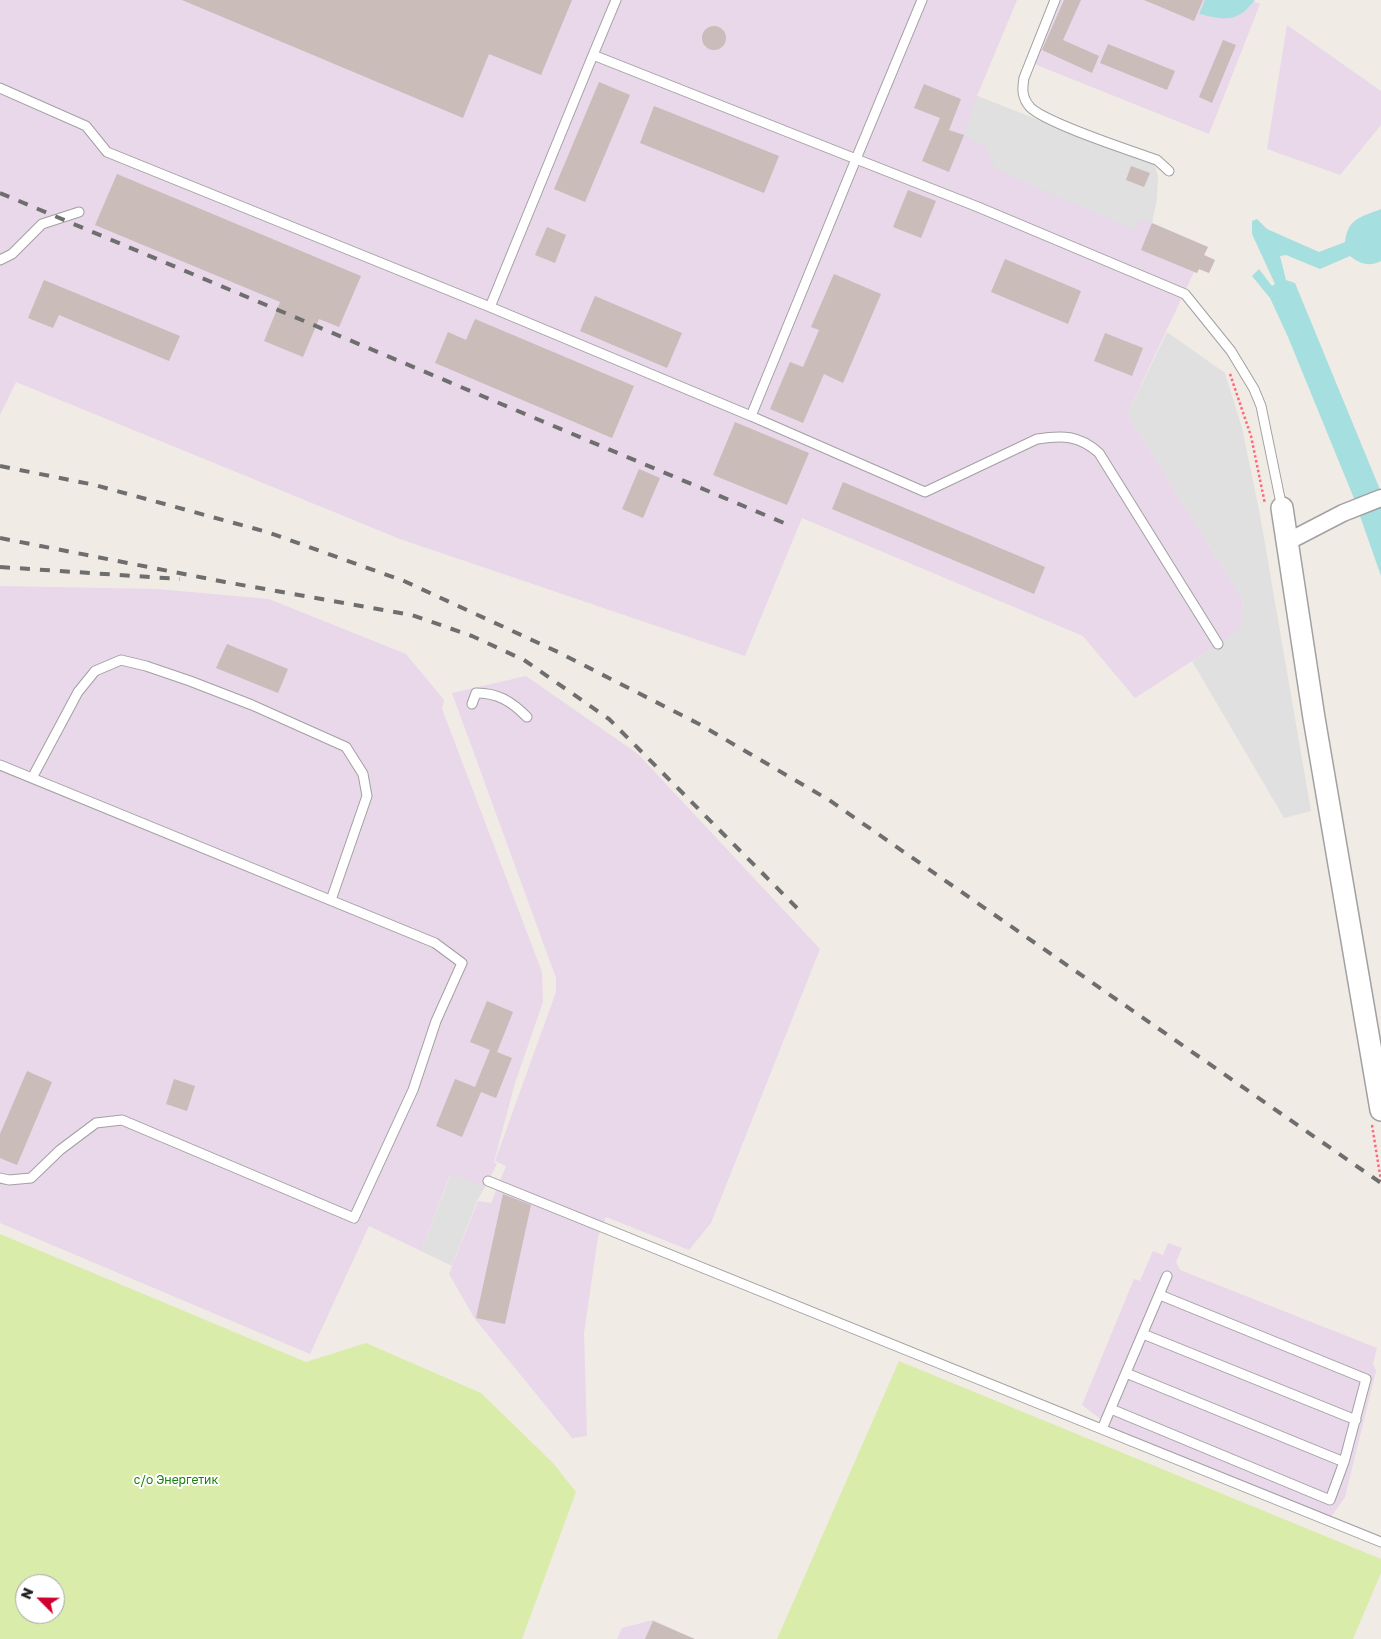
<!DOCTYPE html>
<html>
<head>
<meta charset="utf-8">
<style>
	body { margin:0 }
	#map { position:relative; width:1381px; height:1639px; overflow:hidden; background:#f1ebe6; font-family:"Golos Text",sans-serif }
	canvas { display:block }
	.north { position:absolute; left:15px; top:1574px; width:50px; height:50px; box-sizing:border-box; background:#fff; border:1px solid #a6a6a6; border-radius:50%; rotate:293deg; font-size:14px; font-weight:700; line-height:20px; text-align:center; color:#202020 }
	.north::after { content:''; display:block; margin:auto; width:18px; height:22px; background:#cf002d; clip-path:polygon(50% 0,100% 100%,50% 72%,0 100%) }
</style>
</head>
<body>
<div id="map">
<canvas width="1381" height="1639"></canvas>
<div class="north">N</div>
</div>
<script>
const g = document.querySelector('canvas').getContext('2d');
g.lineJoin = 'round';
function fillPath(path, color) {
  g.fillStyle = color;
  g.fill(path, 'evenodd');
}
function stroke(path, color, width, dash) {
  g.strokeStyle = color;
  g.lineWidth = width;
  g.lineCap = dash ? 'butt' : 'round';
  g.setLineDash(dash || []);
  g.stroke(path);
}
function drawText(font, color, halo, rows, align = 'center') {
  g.font = font + ' "Golos Text",sans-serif';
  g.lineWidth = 4;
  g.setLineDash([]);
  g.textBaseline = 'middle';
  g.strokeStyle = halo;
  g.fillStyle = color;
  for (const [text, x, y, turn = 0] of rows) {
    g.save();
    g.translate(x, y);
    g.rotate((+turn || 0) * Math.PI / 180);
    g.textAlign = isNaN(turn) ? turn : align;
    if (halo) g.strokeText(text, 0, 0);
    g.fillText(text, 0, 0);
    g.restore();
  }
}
fillPath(new Path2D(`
	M0 0H1017L977 96 1103 146 1158 177 1152 223 1208 247 1204 255 1215 260 1209 273 1199 269 1197 273 1194 272 1127 414 1243 600 1240 630 1135 698 1083 636 802 518 745 656 400 539 16 382 0 415Z
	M1058 0H1250L1260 4 1209 134 1032 63Z
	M1287 25 1381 91V125L1340 175 1267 149Z
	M0 586 157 589 269 599 406 654 444 700 442 709 542 972 543 1002 515 1083 494 1162 497 1164 485 1187 450 1175 421 1251 369 1226 310 1354 0 1223Z
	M526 676 638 754 820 949 711 1223 689 1250 606 1217 598 1237 584 1333 587 1436 572 1438 475 1319 449 1274 478 1201 491 1203 506 1166 495 1161 556 992V978L452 693Z
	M1168 1243 1182 1248 1176 1262 1180 1270 1377 1348 1373 1364 1376 1371 1345 1497 1331 1517 1115 1430 1082 1405 1134 1279 1140 1281 1153 1251 1163 1255Z
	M653 1620 677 1631 683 1639H617L622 1628Z`), '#e9d7ea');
fillPath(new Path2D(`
	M0 1234 306 1362 366 1343 481 1393 553 1463 576 1492 522 1639H0ZM25 1584H55V1614H25Z
	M899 1361 1381 1559V1573L1353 1639H777Z`), '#d9ecaa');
fillPath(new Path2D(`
	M977 96 1155 165 1158 177 1157 199 1152 223 1140 219 1135 230 995 169 985 147 964 135Z
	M1167 332 1225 373 1242 428 1260 515 1311 811 1284 818 1192 661 1240 630 1243 600 1127 414Z
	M451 1174 485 1187 477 1201 452 1266 421 1251Z`), '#e0e0e0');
fillPath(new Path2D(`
	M1205 0H1255C1236 23 1227 20 1199 14Z
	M1381 209V261C1369 267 1360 264 1350 256L1320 269 1286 255 1280 256 1286 280 1295 283 1381 492V576L1353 496 1288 337 1270 298 1252 276 1259 269 1272 286 1275 284 1252 234V221L1257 219 1267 229 1319 252 1345 242C1348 218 1361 217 1381 209Z`), '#a5dfdf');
fillPath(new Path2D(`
	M182 0H572L541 75 489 54 463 118Z
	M1064 0H1081L1063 40 1099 56 1092 73 1042 50Z
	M1144 0H1203L1194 21Z
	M702 38a12 12 0 1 1 24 0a12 12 0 1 1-24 0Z
	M1223 40 1236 45 1212 103 1199 97Z
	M1108 44 1175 71 1167 90 1100 63Z
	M599 82 630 95 585 202 554 189Z
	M924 84 961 99 949 130 964 135 949 172 922 161 940 118 914 108Z
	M654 106 779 156 764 193 640 143Z
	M1131 166 1150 173 1144 187 1126 180Z
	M117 174 361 276 339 327 319 319 303 357 264 341 280 302 95 225Z
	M908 190 936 201 921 238 893 227Z
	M1152 223 1208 247 1204 255 1215 260 1209 273 1199 269 1197 273 1141 250Z
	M547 227 566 235 555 263 535 255Z
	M1005 259 1081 291 1068 324 991 292Z
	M834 274 881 294 843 383 824 374 803 423 770 409 790 362 803 367 819 330 811 327Z
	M44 280 180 336 169 361 59 315 53 328 28 318Z
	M595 296 682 333 667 368 580 331Z
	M475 319 634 386 612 438 435 363 448 332 466 340Z
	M1105 333 1143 348 1132 376 1094 361Z
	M735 422 809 453 787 505 713 475Z
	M639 469 660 478 643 518 622 509Z
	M843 482 1045 567 1034 594 832 509Z
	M227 644 288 669 278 693 216 668Z
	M487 1001 513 1012 497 1052 512 1058 496 1098 481 1092 462 1137 436 1126 455 1079 475 1087 490 1050 470 1042Z
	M27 1071 52 1082 17 1165 0 1158V1134Z
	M174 1079 195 1086 187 1111 166 1104Z
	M503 1194 531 1205 505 1324 476 1318Z
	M653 1621 695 1639H645Z`), '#c9bcb9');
const service = new Path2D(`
	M616 0 593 55 856 159 922 0
	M1055 0 1024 78C1022 89 1022 98 1030 107 1045 123 1132 151 1157 160L1169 171
	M0 88 86 126 107 152 490 307 593 55
	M0 260 12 254 42 224 79 212
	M490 307 751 416 856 159 978 207 1185 294 1231 351 1254 389 1261 406 1282 508
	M751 416 925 492 1037 439C1062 435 1079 435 1099 453L1218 644
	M472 704 476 693C498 693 511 701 527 717
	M0 765 435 943 462 963 436 1021 413 1090 354 1218 122 1120 96 1123 60 1150 31 1178 9 1180 0 1178
	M32 778 78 692 95 671 121 660 146 666 190 681 252 705 346 747 363 774 367 796 331 900
	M488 1181 1381 1542
	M1143 1334 1356 1420
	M1126 1373 1344 1462
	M1111 1409 1330 1500 1344 1462 1366 1379 1160 1295
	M1102 1429 1167 1276`);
const minor = new Path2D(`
	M1287 542 1343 513 1381 498`);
const tertiary = new Path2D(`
	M1282 508 1314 718 1381 1110`);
stroke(service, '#a1a1a1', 11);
stroke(minor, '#a1a1a1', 19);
stroke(tertiary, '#a1a1a1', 24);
stroke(new Path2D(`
	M1230 374 1251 436 1265 504
	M1372 1125 1381 1181`), '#fe697a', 2.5, [2.5, 2.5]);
stroke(service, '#fff', 9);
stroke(minor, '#fff', 16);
stroke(tertiary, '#fff', 21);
stroke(new Path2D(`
	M0 193 784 523
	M0 466 95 485 267 532 404 581 558 652 699 724 829 800 1381 1183
	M0 538 225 582 412 615 472 636 524 660 609 719 799 910
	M0 567 180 579`), '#6e6e6e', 4, [10, 10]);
drawText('12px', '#188308', '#fff', [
	["с/о Энергетик",176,1480]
]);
</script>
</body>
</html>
